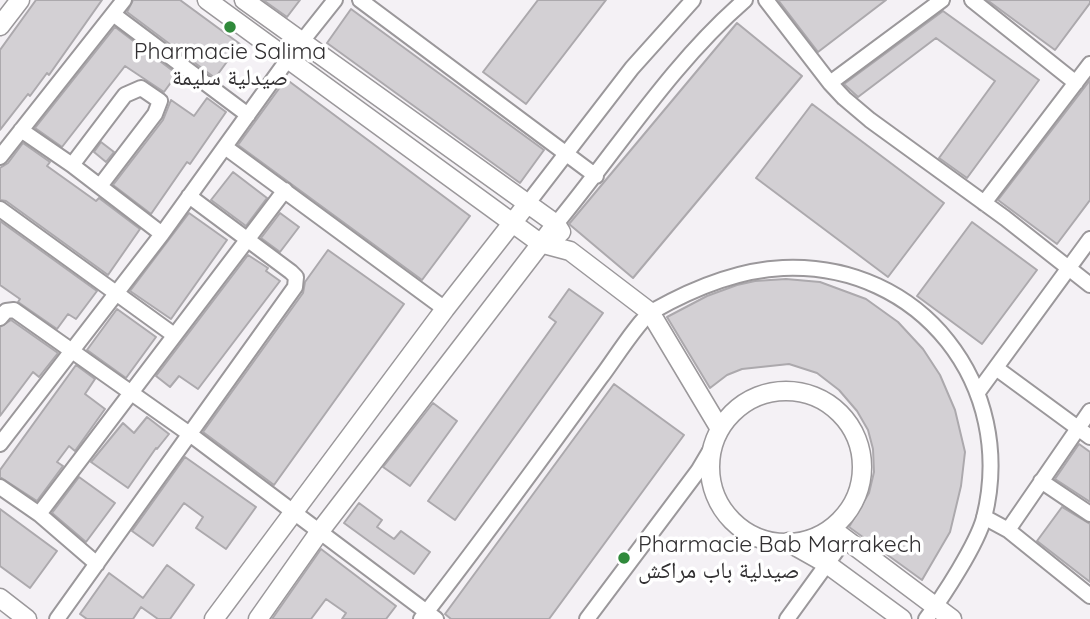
<!DOCTYPE html>
<html>
<head>
<meta charset="utf-8">
<style>
	body { margin:0 }
	canvas { display:block; background:#f4f1f5 }
</style>
</head>
<body>
<canvas width="1090" height="619"></canvas>
<script>
const g = document.querySelector('canvas').getContext('2d');
g.lineJoin = 'round';
function fillPath(path, color) {
  g.fillStyle = color;
  g.fill(path, 'evenodd');
}
function stroke(path, color, width, dash) {
  g.strokeStyle = color;
  g.lineWidth = width;
  g.lineCap = dash ? 'butt' : 'round';
  g.setLineDash(dash || []);
  g.stroke(path);
}
function drawText(font, color, halo, rows, align = 'center') {
  g.font = font + ' Quicksand,"Noto Naskh Arabic",sans-serif';
  g.lineWidth = 7;
  g.setLineDash([]);
  g.textBaseline = 'middle';
  g.strokeStyle = halo;
  g.fillStyle = color;
  for (const [text, x, y, turn = 0] of rows) {
    g.save();
    g.translate(x, y);
    g.rotate((+turn || 0) * Math.PI / 180);
    g.textAlign = isNaN(turn) ? turn : align;
    if (halo) g.strokeText(text, 0, 0);
    g.fillText(text, 0, 0);
    g.restore();
  }
}
const building = new Path2D(`
	M36 0H102L49 75 47 73 30 96 28 94 0 130V50Z
	M133 0H180L240 44 215 78 127 12Z
	M263 0H300L287 17Z
	M538 0H606L526 104 483 72Z
	M778 0H886L818 52Z
	M987 0H1090V3L1055 50Z
	M351 9 544 150 520 183 327 43Z
	M943 11 1039 80 967 178 939 158 995 81 936 38 858 97 844 84Z
	M737 23 802 76 633 278 569 224Z
	M115 27 177 74 164 92 125 66 62 147 35 128Z
	M286 79 470 216 422 280 238 145Z
	M1090 80V200L1057 244 998 200Z
	M207 98 226 112 190 164 187 162 151 214 113 185 163 120 171 100 194 116Z
	M812 104 944 203 888 277 756 178Z
	M101 142 114 152 106 162 94 152Z
	M23 143 50 162 47 166 96 201 99 198 140 229 108 275 6 201 0 200V168L8 163Z
	M233 172 267 198 246 226 211 200Z
	M189 213 227 240 171 319 130 291Z
	M280 213 299 227 280 252 261 238Z
	M0 221 97 291 76 319 68 314 57 329 18 302 20 299 0 285Z
	M972 222 1037 270 982 344 917 296Z
	M328 250 404 304 274 485 203 432 303 293 305 282Z
	M248 255 268 268 266 271 280 281 198 389 179 376 170 387 156 376Z
	M786 279 820 282 866 299 898 322 923 349 940 375 955 410 965 452 961 486 950 532 922 580 849 527 869 493 874 472 873 449 868 430 857 411 839 390 817 373 789 364 742 369 727 375 710 388 667 317 707 296 737 285 755 281Z
	M569 289 603 313 455 520 428 501 556 322 549 317Z
	M117 309 156 337 126 378 87 350Z
	M11 320 58 353 39 377 33 372 0 416V327Z
	M76 365 95 379 85 394 105 409 75 451 69 446 57 462 63 466 37 501 0 477V470Z
	M614 384 684 435 549 619H451L445 614Z
	M433 403 457 421 410 486 383 467Z
	M147 417 169 434 157 449 156 448 128 488 91 462 123 423 134 433Z
	M1079 444 1090 452V502L1055 479Z
	M185 457 256 507 226 549 196 528 203 517 184 503 153 546 132 531Z
	M79 477 115 503 86 542 52 513Z
	M359 503 382 520 377 527 394 539 401 531 430 552 414 574 344 523Z
	M1062 507 1090 524V582L1037 541Z
	M0 509 57 551 30 588 0 566Z
	M321 549 396 606 386 619H342L346 613 326 599 311 619H272Z
	M167 565 194 585 170 619H158L141 607 133 619H87L80 614 109 573 143 598Z`);
fillPath(building, '#d3d0d4');
stroke(building, '#aca9ad', 2);
const minor = new Path2D(`
	M360 0 596 176
	M766 0 830 83 844 98 870 120 1005 218 1090 285
	M972 0 1076 83
	M113 14 248 115
	M830 83 942 0
	M21 130 72 165 162 234
	M225 147 445 309
	M0 157 124 0
	M72 165 125 95 141 88 160 101 155 114 100 186
	M528 203 632 68 693 0
	M984 203 1090 64
	M0 209 174 335
	M556 224C618 149 671 64 745 0
	M0 318 6 311 14 310 191 435 436 619
	M996 368 1090 437
	M978 392 1090 239
	M0 444 162 234 288 59 335 0
	M1041 481 1090 514
	M0 487 39 514 97 564
	M39 514 285 190
	M984 517 1008 530 1090 596
	M1008 530 1090 411
	M57 619 295 287 296 277 291 272 189 196
	M421 619C483 540 542 458 601 377 612 363 640 318 653 311 692 289 738 270 783 268 921 262 1017 386 984 518 977 544 943 597 926 619
	M587 619 698 471 714 444
	M787 619 845 539`);
const tertiary = new Path2D(`
	M207 0 540 243 570 251 650 312 720 429
	M244 0 556 224 561 232
	M0 26 20 0
	M710 467a76 76 0 1 1 152 0a76 76 0 1 1-152 0Z
	M832 529 952 619
	M788 542 827 564 902 619
	M0 598 27 619
	M214 619 445 309 528 203
	M258 619 320 531 556 224`);
stroke(minor, '#9b989b', 18);
stroke(tertiary, '#9b989b', 21);
stroke(minor, '#fff', 14);
stroke(tertiary, '#fff', 18);
for (const [x, y, r, color] of [
	[230,27,7,"#308a3b"],
	[624,558,7,"#308a3b"]
]) {
  const dot = new Path2D();
  dot.arc(x, y, r, 0, 2 * Math.PI);
  g.fillStyle = color;
  g.fill(dot);
  stroke(dot, '#fff', 2.5);
}
drawText('23px', '#323032', '#fff', [
	["Pharmacie Salima",230,52],
	["صيدلية سليمة",230,78],
	["Pharmacie Bab Marrakech",638,545,"left"],
	["صيدلية باب مراكش",638,571,"left"]
]);
</script>
</body>
</html>
